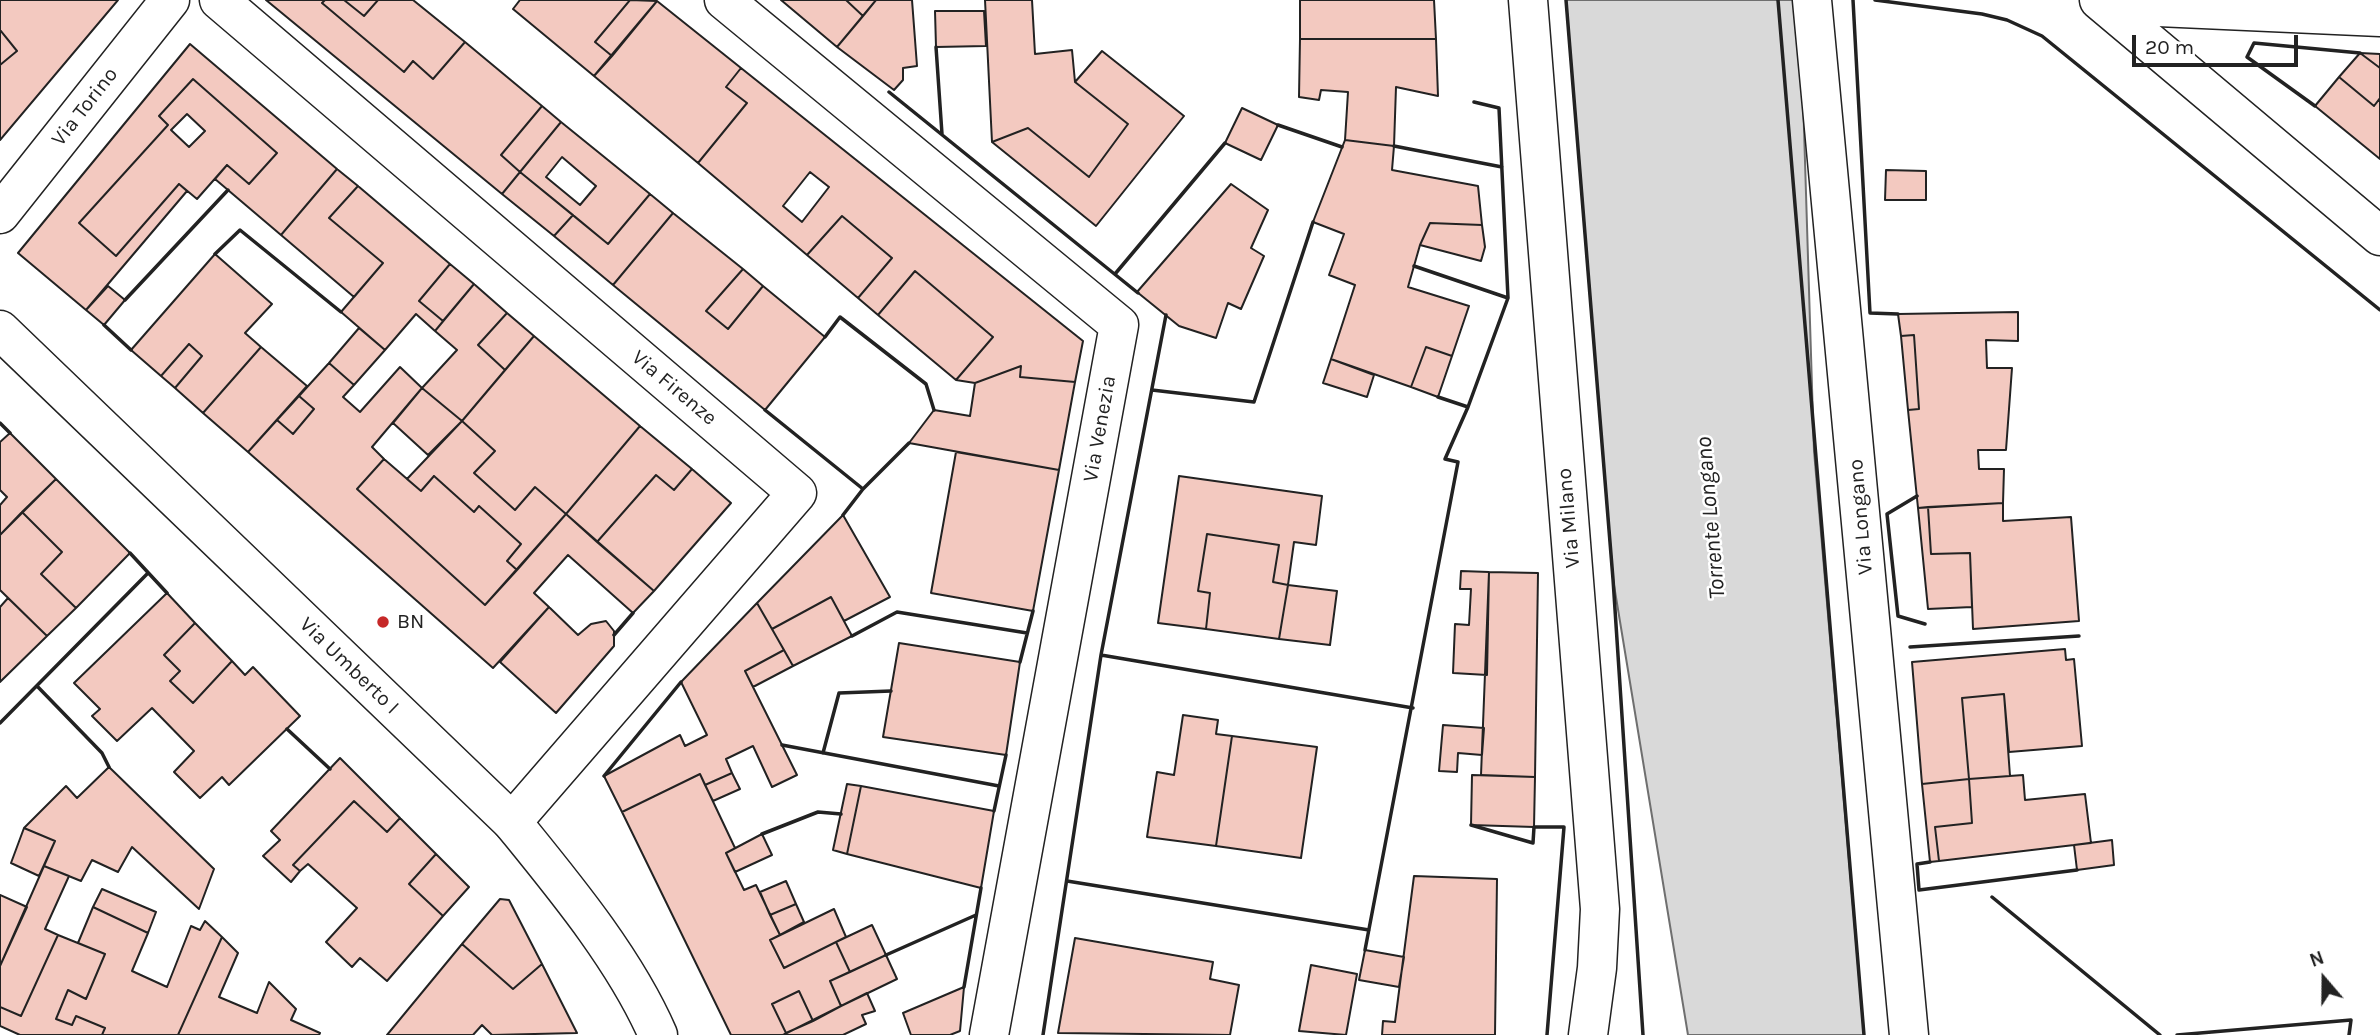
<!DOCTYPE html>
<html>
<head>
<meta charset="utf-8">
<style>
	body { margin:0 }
	#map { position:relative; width:2380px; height:1035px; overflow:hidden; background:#fff; font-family:Karla,sans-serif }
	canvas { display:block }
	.north { position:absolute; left:2289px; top:944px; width:70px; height:70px; -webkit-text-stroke:5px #fff; paint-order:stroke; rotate:340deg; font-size:19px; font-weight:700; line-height:28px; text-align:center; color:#222 }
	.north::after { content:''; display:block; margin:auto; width:24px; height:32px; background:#222; clip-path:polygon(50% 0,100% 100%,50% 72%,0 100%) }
	.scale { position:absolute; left:2132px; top:35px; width:166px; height:32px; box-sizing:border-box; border:4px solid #222; border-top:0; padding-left:9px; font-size:21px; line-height:24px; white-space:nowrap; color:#222; -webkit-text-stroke:5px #fff; paint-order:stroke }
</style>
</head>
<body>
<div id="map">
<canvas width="2380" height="1035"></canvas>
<div class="north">N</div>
<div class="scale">20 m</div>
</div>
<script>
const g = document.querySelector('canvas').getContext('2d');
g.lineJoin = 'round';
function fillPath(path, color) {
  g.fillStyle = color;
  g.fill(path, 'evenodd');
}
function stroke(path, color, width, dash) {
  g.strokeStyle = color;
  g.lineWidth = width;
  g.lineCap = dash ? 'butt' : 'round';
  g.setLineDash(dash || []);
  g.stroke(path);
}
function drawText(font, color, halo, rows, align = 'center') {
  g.font = font + ' Karla,sans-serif';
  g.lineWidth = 5;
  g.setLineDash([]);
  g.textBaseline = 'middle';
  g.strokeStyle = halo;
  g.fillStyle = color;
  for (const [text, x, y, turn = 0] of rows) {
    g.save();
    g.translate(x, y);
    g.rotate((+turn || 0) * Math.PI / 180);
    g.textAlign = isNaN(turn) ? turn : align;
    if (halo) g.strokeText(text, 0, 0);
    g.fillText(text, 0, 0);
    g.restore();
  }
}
const water = new Path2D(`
	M1566 0H1800L1814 451 1864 1035H1688L1613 579Z`);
fillPath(water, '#d9d9d9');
stroke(water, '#6f6f6f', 2);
const building = new Path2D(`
	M0 0H118L0 140V65L17 51 0 30Z
	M266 0H325L322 3 404 72 413 61 433 79 465 42 542 106 501 155 520 172 502 194Z
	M325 0H344L364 16 378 0H413L465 42 433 79 413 61 404 72 322 3Z
	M344 0H378L364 16Z
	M520 0H630L595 42 612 56 594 76 513 9Z
	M630 0 657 1 612 56 595 42Z
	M781 0H846L863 16 837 47Z
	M846 0H876L863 16Z
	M876 0H912L917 66 903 68V80L894 90 837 47Z
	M985 0H1032L1035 54 1072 50 1075 82 1128 124 1089 177 1028 128 992 142Z
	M1300 0H1434L1436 39H1300Z
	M657 1 741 68 726 87 747 103 698 163 594 76Z
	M935 11H984L986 46 936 47Z
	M0 30 17 51 0 65Z
	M1300 39H1436L1438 96 1396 87 1394 146 1345 140 1348 92 1321 90 1319 100 1299 97Z
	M190 44 337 169 281 235 215 179 227 165 249 184 277 153 193 79 159 116 168 125 79 223 116 256 179 184 187 191 86 310 18 253Z
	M1102 51 1184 116 1096 226 992 142 1028 128 1089 177 1128 124 1075 82Z
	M2360 53 2380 68V98L2374 106 2339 77Z
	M2360 53 2380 54V68Z
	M741 68 1083 341 1075 382 1020 377 1021 366 975 383 956 380 993 337 915 271 878 315 858 298 892 258 842 216 807 255 698 163 747 103 726 87Z
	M2339 77 2374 106 2380 98V159L2315 106Z
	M193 79 277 153 249 184 227 165 197 199 179 184 116 256 79 223 168 125 159 116Z
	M542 106 561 122 520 172 501 155Z
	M1242 108 1278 125 1261 160 1225 143Z
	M187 114 205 131 189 147 171 130Z
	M561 122 650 194 608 244 520 172Z
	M1345 140 1394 146 1392 170 1478 186 1482 225 1430 223 1420 245 1408 287 1469 306 1452 356 1426 347 1411 387 1331 359 1355 285 1329 275 1344 234 1313 222Z
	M562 157 596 186 580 205 546 177Z
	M337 169 358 186 329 218 383 263 354 297 281 235Z
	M1886 170 1926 171V200H1885Z
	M520 172 573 215 554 236 502 194Z
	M810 172 829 187 802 222 783 206Z
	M1231 184 1268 210 1251 248 1264 256 1241 309 1228 303 1216 338 1179 326 1137 292Z
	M358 186 450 264 419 301 443 321 435 331 416 314 385 350 341 312 383 263 329 218Z
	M650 194 673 213 613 285 554 236 573 215 608 244Z
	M673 213 743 269 706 311 728 329 763 286 825 337 765 410 613 285Z
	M842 216 892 258 858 298 807 255Z
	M1430 223 1482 225 1485 247 1481 261 1420 245Z
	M215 254 272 304 245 333 261 347 203 413 175 388 202 356 189 344 161 376 131 350Z
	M450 264 474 284 443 321 419 301Z
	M743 269 763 286 728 329 706 311Z
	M915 271 993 337 956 380 878 315Z
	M474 284 507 313 478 345 505 370 462 421 422 388 457 350 435 331Z
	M108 286 125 300 104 325 86 310Z
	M2018 312V341L1986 340 1987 368H2012L2006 450H1978L1979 469H2004L2003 503 1918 508 1908 410 1919 409 1914 335 1901 336 1898 314Z
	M507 313 534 336 505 370 478 345Z
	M359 328 385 350 354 385 329 363Z
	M1914 335 1919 409 1908 410 1901 336Z
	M534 336 640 426 566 514 535 487 515 510 474 473 495 451 462 421Z
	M189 344 202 356 175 388 161 376Z
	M261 347 307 386 248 452 203 413Z
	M1426 347 1452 356 1438 397 1411 387Z
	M1331 359 1374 375 1367 397 1323 383Z
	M329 363 354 385 343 397 360 412 400 367 422 388 372 447 384 459 357 489 485 605 566 514 654 591 633 613 568 555 534 593 549 607 493 668 248 452 277 420 293 434 314 409 299 396Z
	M1021 366 1020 377 1075 382 1059 470 909 443 934 410 970 416 975 383Z
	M422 388 462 421 428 455 393 423Z
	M299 396 314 409 293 434 277 420Z
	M462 421 495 451 474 473 515 510 535 487 566 514 517 570 507 561 521 544 479 506 474 512 434 476 421 491 407 479Z
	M640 426 692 469 674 490 656 475 597 542 566 514Z
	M10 433 56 479 0 535V505L7 497 0 490V442Z
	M956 452 1059 470 1033 611 931 593Z
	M384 459 421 491 434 476 474 512 479 506 521 544 507 561 517 570 485 605 357 489Z
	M692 469 731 503 654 591 597 542 656 475 674 490Z
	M1179 476 1322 496 1316 545 1294 542 1288 585 1273 582 1279 545 1207 534 1198 591 1210 593 1206 629 1158 623Z
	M56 479 130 553 76 608 41 574 62 552 22 512Z
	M2003 503V521L2071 517 2079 621 1973 629 1970 553 1931 554 1928 507Z
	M1928 507 1931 554 1970 553 1972 607 1928 609 1918 508Z
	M22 512 62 552 41 574 76 608 47 636 0 590V535Z
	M843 515 890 597 844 621 831 597 772 629 757 603Z
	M1207 534 1279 545 1273 582 1288 585 1279 639 1206 629 1210 593 1198 591Z
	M1461 571 1489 572 1487 675 1453 673 1455 624 1469 625 1471 589H1460Z
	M1489 572 1538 573 1535 777 1481 775Z
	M1288 585 1337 591 1330 645 1279 639Z
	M167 593 195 623 164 655 180 671 170 681 193 703 232 661 245 675 253 667 300 716 229 785 222 777 200 798 174 772 194 751 152 708 117 741 92 716 100 709 74 683Z
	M831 597 852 636 793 666 772 629Z
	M8 598 47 636 0 682V607Z
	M757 603 784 650 745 671 797 775 772 787 753 746 726 759 732 773 705 785 700 774 622 812 604 776 680 735 685 746 707 735 681 682Z
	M549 607 578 635 591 624 606 621 614 631V646L556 713 500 662Z
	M195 623 232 661 193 703 170 681 180 671 164 655Z
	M899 643 1020 662 1006 755 883 737Z
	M2065 649 2066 660 2074 659 2082 746 2009 752 2004 694 1962 698 1969 779 1922 784 1912 662Z
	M784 650 793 666 753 687 745 671Z
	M2004 694 2010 776 1969 779 1962 698Z
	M1183 715 1218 720 1216 734 1232 736 1216 846 1147 837 1157 772 1174 775Z
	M1443 725 1484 728 1482 755 1458 753 1457 772 1439 771Z
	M1232 736 1317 747 1301 858 1216 846Z
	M340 758 400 818 387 832 354 801 293 865 300 871 291 882 263 856 280 840 271 831Z
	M109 767 214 869 199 909 132 847 118 872 92 860 81 881 44 866 55 841 24 828 66 786 77 798Z
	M732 773 740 789 713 801 705 785Z
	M700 774 735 848 726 853 744 890 756 885 780 935 770 940 784 968 836 942 850 972 830 981 841 1006 813 1021 799 991 772 1004 786 1033 783 1035H731L622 812Z
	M1472 775 1535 777 1534 827 1471 825Z
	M2023 775 2025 800 2085 794 2091 843 1939 861 1935 827 1972 823 1969 779Z
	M1969 779 1972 823 1935 827 1939 861 1930 862 1922 784Z
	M847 784 861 786 847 854 833 850Z
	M861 786 994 811 981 888 847 854Z
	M354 801 387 832 400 818 436 854 409 884 443 916 387 981 360 958 352 967 326 942 357 908 308 864 300 871 293 865Z
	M24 828 55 841 39 876 11 863Z
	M762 834 772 855 735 872 726 853Z
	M2112 840 2114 865 2077 870 2074 845Z
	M436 854 469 887 443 916 409 884Z
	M44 866 69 876 45 929 58 935 21 1016 0 1007V966Z
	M1414 876 1497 879 1495 1035H1382L1383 1021 1395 1022Z
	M786 881 796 904 770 915 760 892Z
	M102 889 156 912 148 933 93 907Z
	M0 895 27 907 0 966Z
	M500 899 509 900 542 964 513 989 462 944Z
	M796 904 804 922 780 935 770 915Z
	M93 907 148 933 132 971 167 987 191 926 200 930 205 921 222 937 178 1035H102L105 1028 76 1016 72 1025 56 1019 68 990 86 999 105 954 78 943Z
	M834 909 846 937 784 968 770 940Z
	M872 925 886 955 850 972 836 942Z
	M58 935 105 954 86 999 68 990 56 1019 72 1025 76 1016 105 1028 102 1035H20L0 1026V1007L21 1016Z
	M222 937 238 953 219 997 257 1013 269 982 296 1009 291 1020 320 1033 319 1035H178Z
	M1075 938 1213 962 1210 979 1239 985 1230 1035 1058 1033Z
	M462 944 513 989 542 964 577 1033 492 1035 482 1025 473 1035H387Z
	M1365 950 1404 957 1399 987 1359 980Z
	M886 955 897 979 841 1006 830 981Z
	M1311 965 1357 974 1346 1035 1299 1031Z
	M964 987 960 1031 950 1035H911L903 1013Z
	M799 991 813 1021 786 1033 772 1004Z
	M867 993 875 1011 862 1015 866 1024 843 1035H783Z`);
fillPath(building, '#f3c9c0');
stroke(building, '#222', 2);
const street = new Path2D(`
	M219 0 797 493 512 822
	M724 0 1119 325 989 1035
	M1528 0 1600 909 1597 968 1588 1035
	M2105 0 2158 7 2380 17
	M0 214 170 0`);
const secondary = new Path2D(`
	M1812 0 1909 1035
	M2099 0 2380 236
	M0 330 512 822C564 886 625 959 658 1035`);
stroke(street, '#222', 41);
stroke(secondary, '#222', 41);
stroke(street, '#fff', 38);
stroke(secondary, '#fff', 38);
stroke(new Path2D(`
	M1566 0 1613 579 1643 1035
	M1778 0 1864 1035
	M1853 0 1870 313 1898 314
	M1875 0 1982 14 2007 20 2042 36 2380 310
	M936 47 942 134
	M889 92 1138 293
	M2315 106 2247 57 2254 43 2360 53
	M1278 125 1342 147
	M1394 146 1502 167
	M215 254 240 230 341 312
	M1414 266 1508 298
	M1115 274 1225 143
	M125 300 228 190
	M104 325 131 350
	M825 337 840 317 926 384 934 410
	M1152 390 1254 402 1313 222
	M1468 407 1508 298 1499 108 1474 102
	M765 410 863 489
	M0 423 10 433
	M1917 496 1887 514 1898 616 1925 624
	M843 515 863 489 909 443
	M130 553 167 593
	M614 635 633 613
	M852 636 897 612 1027 633
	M1910 647 2079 636
	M1101 655 1413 708
	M1020 662 1033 611
	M37 686 102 753 109 767
	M0 723 148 573
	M287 729 330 769
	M782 745 999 786
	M823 753 839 693 891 691
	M604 776 681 682
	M994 811 1006 755
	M1471 825 1533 843 1534 827H1564L1547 1035
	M762 834 818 812 841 814
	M1930 862 1917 864 1919 890 2077 870
	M1067 881 1369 930
	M1992 897 2160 1035
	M1365 950 1458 462 1445 459 1468 407 1438 397
	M886 955 976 915
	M964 987 981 888
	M1043 1035 1101 655 1166 315
	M2177 1035 2351 1020 2349 1035`), '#222', 3.5);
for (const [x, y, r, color] of [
	[383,622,7,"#c62828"]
]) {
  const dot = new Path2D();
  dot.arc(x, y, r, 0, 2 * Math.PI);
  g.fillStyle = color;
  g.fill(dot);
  stroke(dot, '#fff', 2.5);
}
drawText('21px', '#222', '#fff', [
	["Via Torino",85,107,-52],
	["Via Firenze",674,388,40],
	["Via Venezia",1100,429,-80],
	["Via Longano",1861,517,-95],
	["Via Milano",1569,518,-95],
	["Via Umberto I",349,666,44]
]);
drawText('21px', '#222', '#fff', [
	["BN",397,622]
], 'left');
drawText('italic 23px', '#222', '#fff', [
	["Torrente Longano",1711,518,-95]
]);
</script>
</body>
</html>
